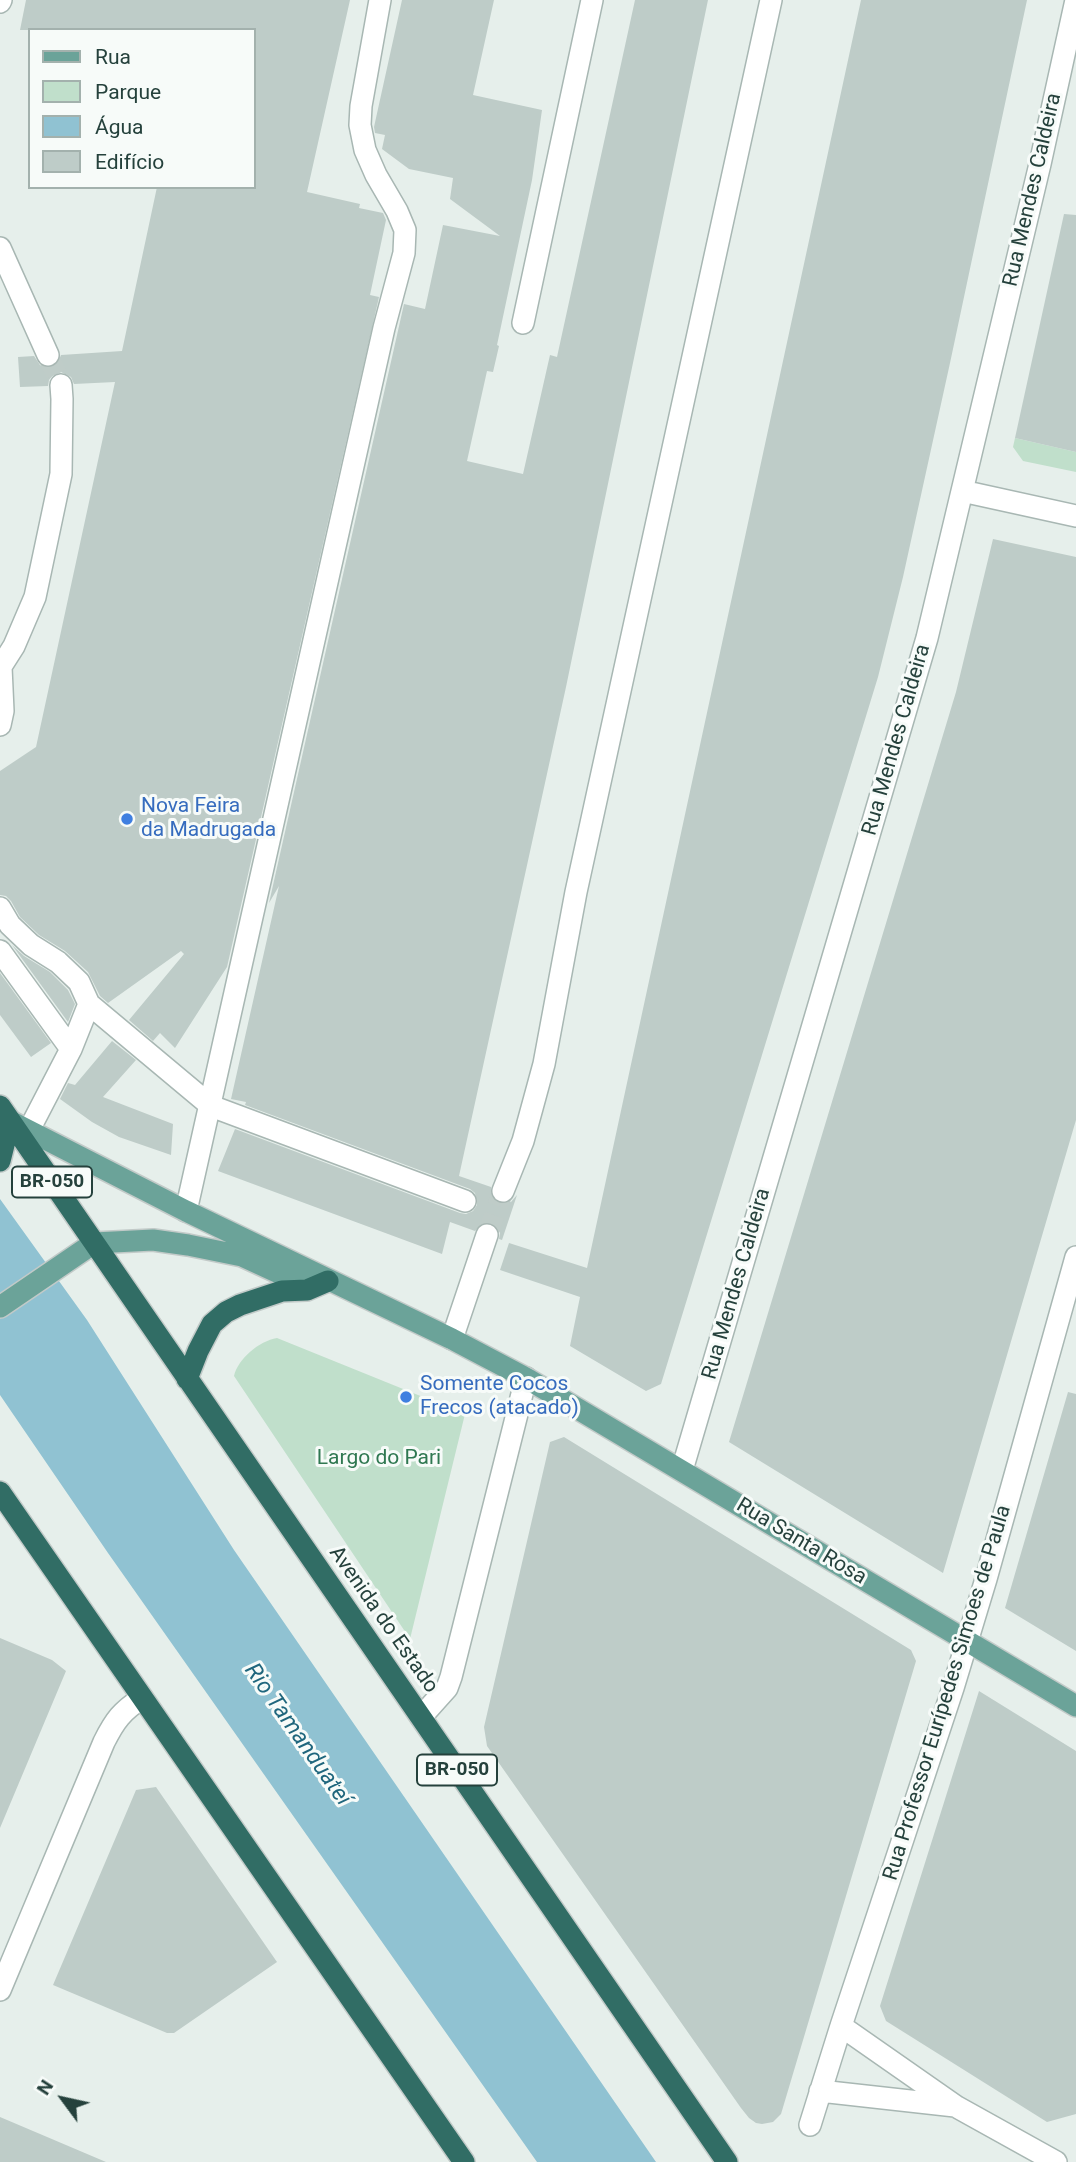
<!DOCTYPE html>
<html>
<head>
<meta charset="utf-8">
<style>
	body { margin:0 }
	#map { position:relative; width:1076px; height:2162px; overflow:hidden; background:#e6efeb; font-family:Roboto,sans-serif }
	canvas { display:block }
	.legend { position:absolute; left:28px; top:28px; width:228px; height:161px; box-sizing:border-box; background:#f7fbf9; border:2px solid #a3b1ad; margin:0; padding:9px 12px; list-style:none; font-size:21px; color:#25413c }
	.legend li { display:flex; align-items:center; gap:14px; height:35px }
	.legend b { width:35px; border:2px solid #a3b1ad }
	.north { position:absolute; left:28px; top:2064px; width:70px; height:70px; -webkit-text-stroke:5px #f7fbf9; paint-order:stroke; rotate:303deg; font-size:19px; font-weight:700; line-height:28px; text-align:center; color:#25413c }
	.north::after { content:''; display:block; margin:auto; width:24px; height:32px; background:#25413c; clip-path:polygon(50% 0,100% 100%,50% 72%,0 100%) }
</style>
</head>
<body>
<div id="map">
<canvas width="1076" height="2162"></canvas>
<ul class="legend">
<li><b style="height:9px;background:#6ba399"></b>Rua</li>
<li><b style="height:19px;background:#c0dfcb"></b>Parque</li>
<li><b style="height:19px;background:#90c2d2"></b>Água</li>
<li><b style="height:19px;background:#beccc8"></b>Edifício</li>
</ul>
<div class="north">N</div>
</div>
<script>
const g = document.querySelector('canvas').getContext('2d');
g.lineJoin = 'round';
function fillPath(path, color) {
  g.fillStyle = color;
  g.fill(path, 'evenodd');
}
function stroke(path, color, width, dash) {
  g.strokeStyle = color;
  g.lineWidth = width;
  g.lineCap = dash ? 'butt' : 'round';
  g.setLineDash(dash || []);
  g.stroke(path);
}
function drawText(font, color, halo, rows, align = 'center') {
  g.font = font + ' Roboto,sans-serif';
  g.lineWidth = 6;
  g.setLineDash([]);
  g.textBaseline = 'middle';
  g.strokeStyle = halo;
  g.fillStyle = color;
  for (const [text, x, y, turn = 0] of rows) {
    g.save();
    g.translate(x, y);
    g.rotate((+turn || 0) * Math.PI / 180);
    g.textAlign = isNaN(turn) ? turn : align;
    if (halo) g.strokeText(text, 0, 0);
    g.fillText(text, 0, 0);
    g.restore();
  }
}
fillPath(new Path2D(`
	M1015 438 1076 452V472L1023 461 1013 447Z
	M277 1338 465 1414 410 1639 234 1376C238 1359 259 1341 277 1338Z`), '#c0dfcb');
fillPath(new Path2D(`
	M0 1199 87 1320 234 1550 656 2162H537L108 1553 0 1395Z`), '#90c2d2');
fillPath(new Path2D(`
	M26 0H350L307 192 360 204 359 208 383 213 386 220 370 295 379 297 227 967 175 1048 160 1033 153 1041 129 1020 184 954 181 951 108 1003 100 996 88 972 65 951 39 935 20 917 11 901 6 896 0 895V771L36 747 115 382 74 384 71 377 61 372 53 375 49 380 48 386 20 387 18 357 34 356 40 365 47 368 58 363 61 355 122 351 157 187H254V30H20Z
	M402 0H494L473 95 542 110 532 180 497 345 499 346 493 372 487 371 467 461 523 474 550 355 557 357 635 0H708L566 687 459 1176 491 1187 492 1199 499 1203 511 1202 517 1195 502 1240 499 1239 500 1233 497 1227 492 1223 484 1222 475 1231 450 1222 442 1254 218 1171 235 1129 460 1213 466 1214 473 1211 477 1205 475 1193 470 1189 245 1105 246 1102 231 1099 279 886 269 903 404 304 425 309 443 225 500 236 450 199 453 178 409 169 382 149 385 135 375 133 374 127Z
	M861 0H1027L950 363 903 577 878 677 661 1384 646 1391 570 1346 580 1297 500 1270 509 1243 587 1268Z
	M1064 214 1076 215V452L1015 438Z
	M993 539 1076 557V1120L943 1573 729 1442 956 692Z
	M12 945 24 956 50 972 68 990 75 1004 68 1022Z
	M0 973 51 1043 31 1057 0 1015Z
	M112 1041 136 1060 103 1097 173 1124 171 1155 119 1137 92 1122 60 1099 68 1083 75 1085Z
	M1068 1392 1076 1394V1651L1005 1608Z
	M564 1437 911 1650 916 1661 781 2114 773 2122 762 2124 756 2123 749 2118 741 2108 487 1746 484 1727 550 1442Z
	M0 1638 52 1660 66 1671 0 1828Z
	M979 1691 1076 1751V2114L1047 2122 886 2021 880 2006Z
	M156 1787 277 1962 174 2033H167L53 1985 136 1790Z
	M0 2117 106 2162H0Z`), '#beccc8');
stroke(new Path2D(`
	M48 355 61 385
	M487 1235 503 1191`), '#bfccc8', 21, [21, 10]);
const minor = new Path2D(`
	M0 2 1 0
	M0 248 48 355
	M523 323 592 0
	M962 491 1076 516
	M0 668 14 646 35 597 61 474 62 399 61 385
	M0 725 3 711 1 667
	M0 908 10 925 31 945 58 962 79 982 89 1004 71 1049 29 1130
	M0 951 71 1049
	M89 1004 211 1106 465 1201
	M503 1191 523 1141 544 1064 576 892 771 0
	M186 1211 384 328 404 253 405 230 397 211 376 175 365 150 360 125 361 106 380 0
	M452 1339 487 1235
	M682 1470 927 638 1040 164 1076 0
	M421 1717 447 1688 451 1677 526 1378
	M0 1990 104 1742C115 1720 122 1711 142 1698
	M841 2026 957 2107 1056 2162
	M820 2091 955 2106
	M810 2125 841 2026 953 1688 986 1579 1076 1257`);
const major = new Path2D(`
	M10 1121 186 1211 452 1339 526 1378 1076 1706
	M0 1307 94 1243 153 1240 188 1245 242 1256 294 1280`);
const highway = new Path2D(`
	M0 1106 727 2162
	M0 1161 10 1121
	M187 1379 198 1351 212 1324 226 1312 240 1305 282 1291 307 1290 328 1281
	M0 1492 464 2162`);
stroke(minor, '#a8b7b3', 24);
stroke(major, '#c2cac8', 24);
stroke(highway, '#c2cac8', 24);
stroke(minor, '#fff', 21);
stroke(major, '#6ba399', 21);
stroke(highway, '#316d65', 21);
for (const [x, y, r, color] of [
	[127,819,7,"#3f7fe0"],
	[406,1397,7,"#3f7fe0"]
]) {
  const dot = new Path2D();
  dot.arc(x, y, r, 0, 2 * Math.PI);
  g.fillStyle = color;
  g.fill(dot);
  stroke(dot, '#f7fbf9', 2.5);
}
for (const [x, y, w] of [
	[52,1182,80],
	[457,1770,80]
]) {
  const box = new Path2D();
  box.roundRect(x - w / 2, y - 15.5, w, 31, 5);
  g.fillStyle = '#f7fbf9';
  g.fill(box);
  stroke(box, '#25413c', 2);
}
drawText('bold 19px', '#25413c', null, [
	["BR-050",52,1182],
	["BR-050",457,1770]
]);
drawText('21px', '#25413c', '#f7fbf9', [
	["Rua Mendes Caldeira",1033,190,-77],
	["Rua Mendes Caldeira",897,740,-74],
	["Rua Mendes Caldeira",737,1284,-74],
	["Rua Santa Rosa",801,1542,31],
	["Avenida do Estado",383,1620,55],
	["Rua Professor Eurípedes Simoes de Paula",948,1693,-73]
]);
drawText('21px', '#366cbe', '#f7fbf9', [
	["Nova Feira",141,807],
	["da Madrugada",141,831],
	["Somente Cocos",420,1385],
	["Frecos (atacado)",420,1409]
], 'left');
drawText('21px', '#2f7851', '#f7fbf9', [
	["Largo do Pari",379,1459]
]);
drawText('italic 23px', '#1f667d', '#f7fbf9', [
	["Rio Tamanduateí",297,1735,55]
]);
</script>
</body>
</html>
